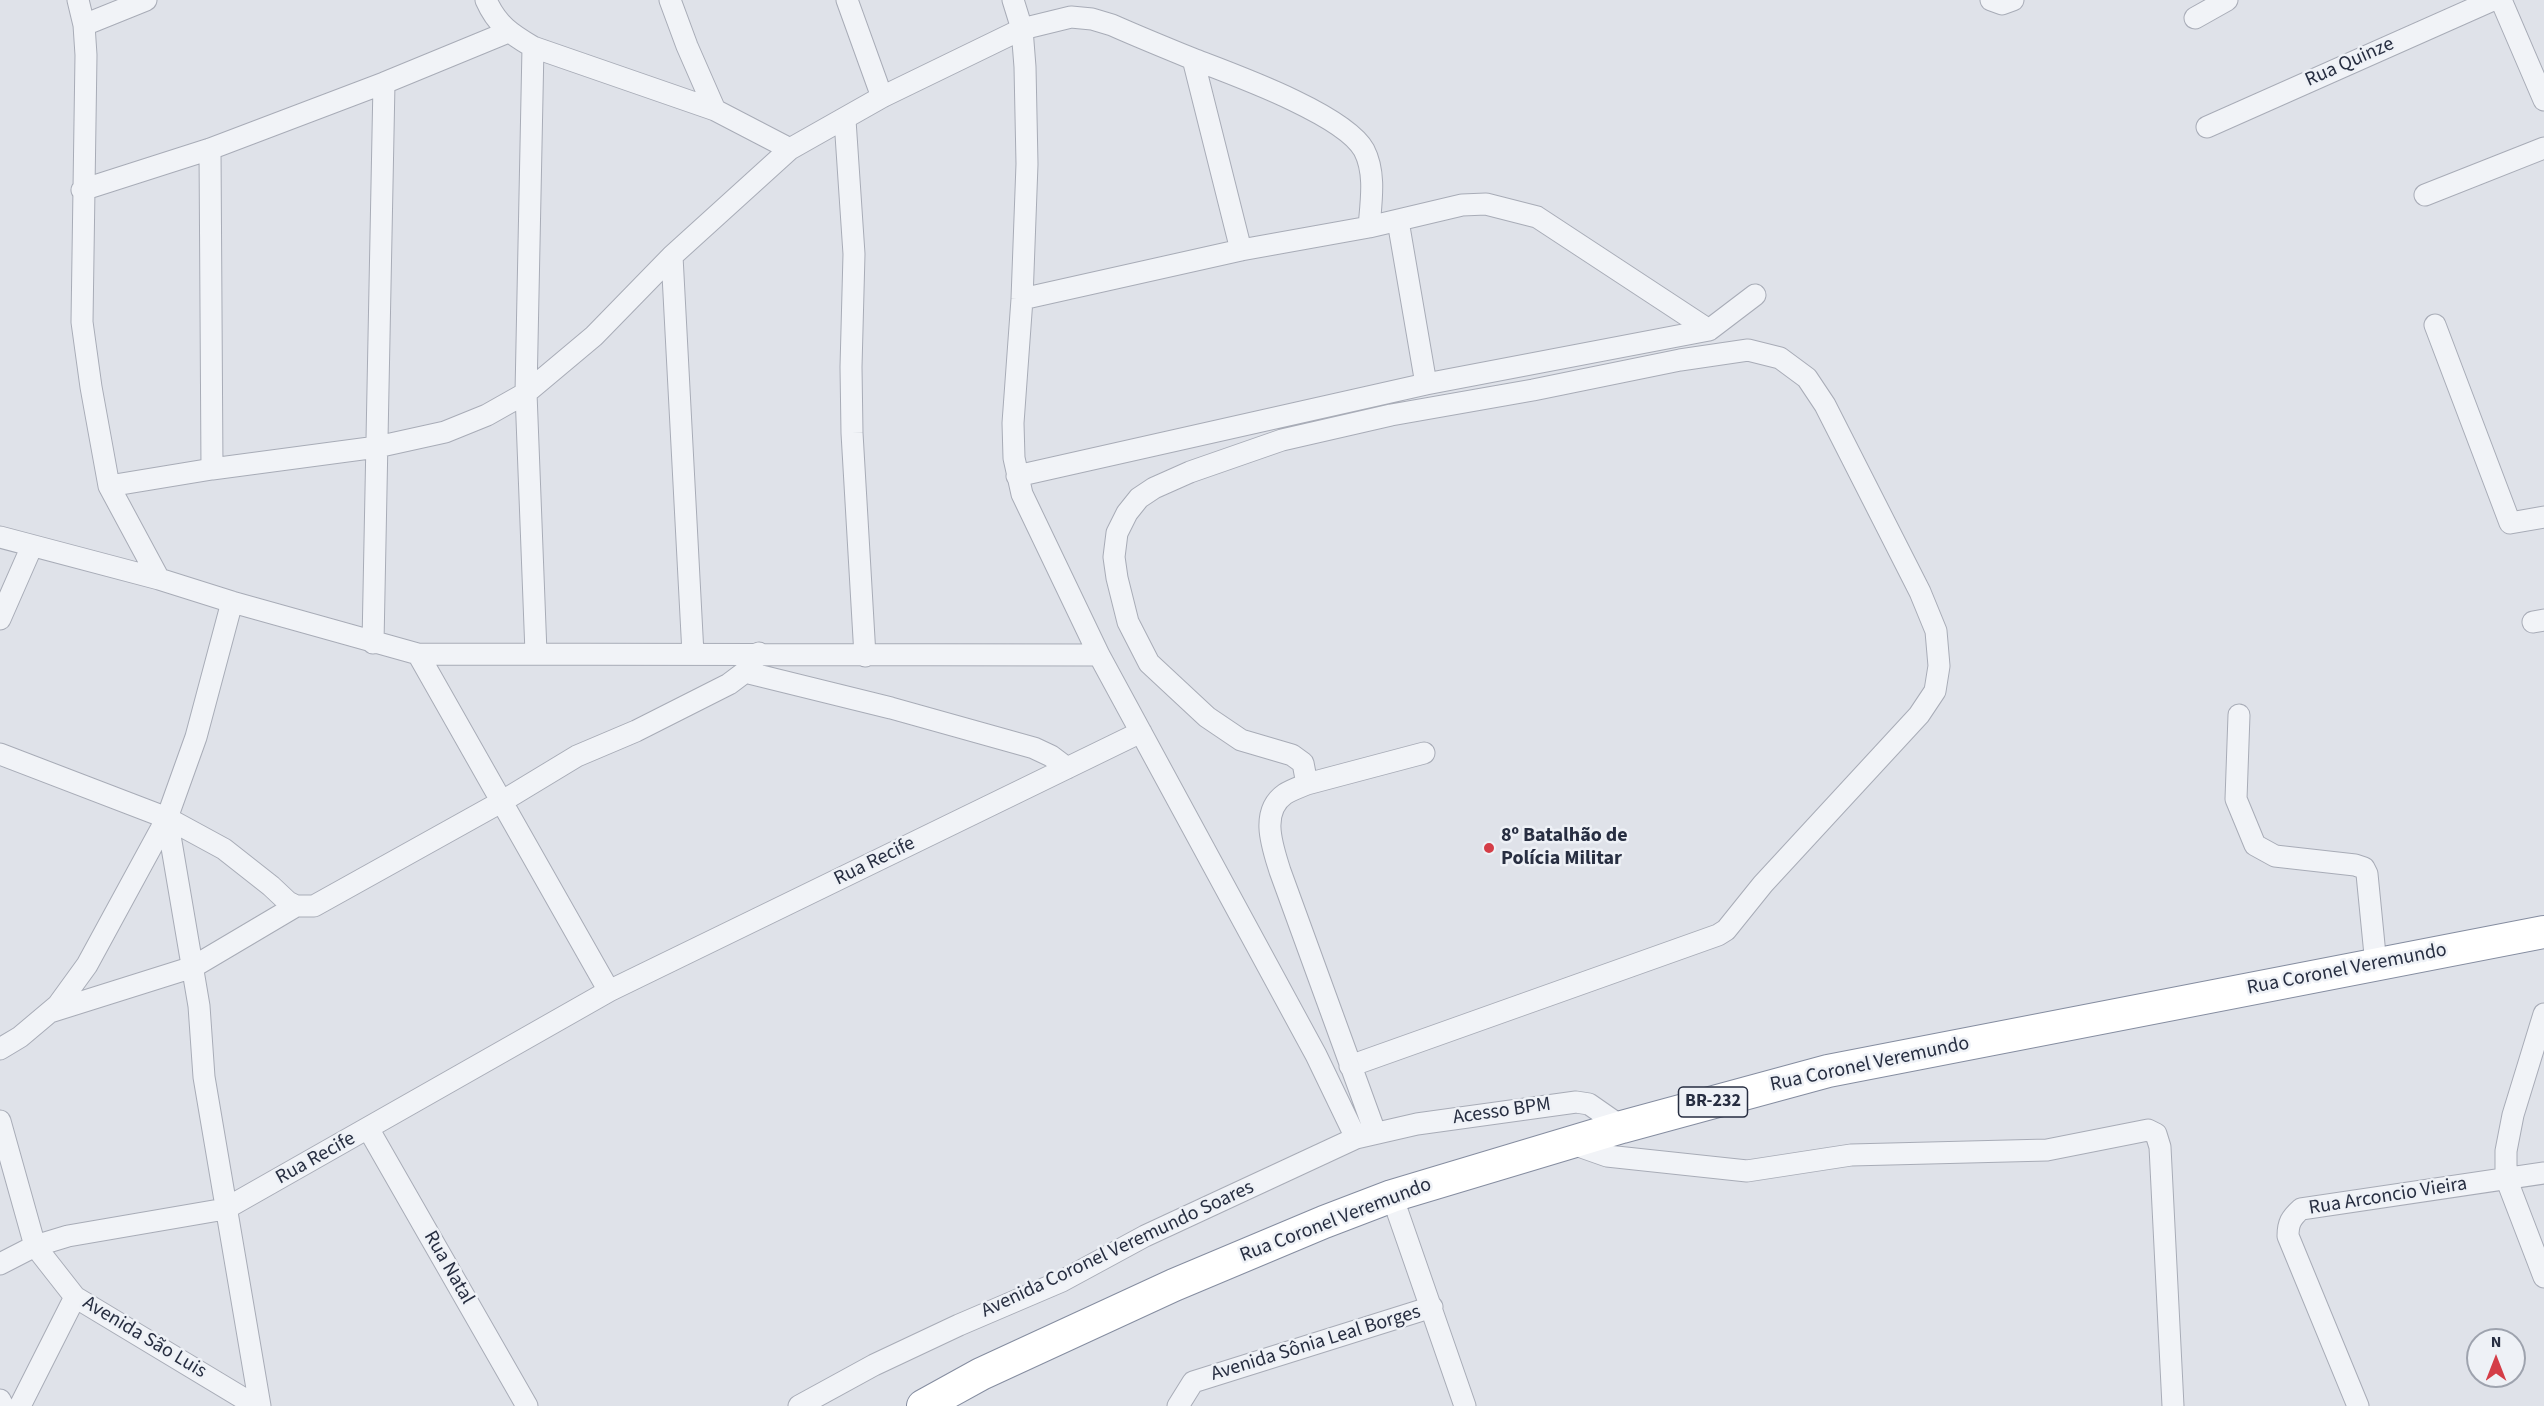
<!DOCTYPE html>
<html>
<head>
<meta charset="utf-8">
<style>
	body { margin:0 }
	#map { position:relative; width:2544px; height:1406px; overflow:hidden; background:#dfe2e9; font-family:"Source Sans 3",sans-serif }
	canvas { display:block }
	.north { position:absolute; left:2466px; top:1328px; width:60px; height:60px; box-sizing:border-box; background:#eef1f6; border:2px solid #9ea3ae; border-radius:50%; rotate:0deg; font-size:16px; font-weight:700; line-height:24px; text-align:center; color:#272e41 }
	.north::after { content:''; display:block; margin:auto; width:21px; height:27px; background:#d43d47; clip-path:polygon(50% 0,100% 100%,50% 72%,0 100%) }
</style>
</head>
<body>
<div id="map">
<canvas width="2544" height="1406"></canvas>
<div class="north">N</div>
</div>
<script>
const g = document.querySelector('canvas').getContext('2d');
g.lineJoin = 'round';
function stroke(path, color, width, dash) {
  g.strokeStyle = color;
  g.lineWidth = width;
  g.lineCap = dash ? 'butt' : 'round';
  g.setLineDash(dash || []);
  g.stroke(path);
}
function drawText(font, color, halo, rows, align = 'center') {
  g.font = font + ' "Source Sans 3",sans-serif';
  g.lineWidth = 5;
  g.setLineDash([]);
  g.textBaseline = 'middle';
  g.strokeStyle = halo;
  g.fillStyle = color;
  for (const [text, x, y, turn = 0] of rows) {
    g.save();
    g.translate(x, y);
    g.rotate((+turn || 0) * Math.PI / 180);
    g.textAlign = isNaN(turn) ? turn : align;
    if (halo) g.strokeText(text, 0, 0);
    g.fillText(text, 0, 0);
    g.restore();
  }
}
const minor = new Path2D(`
	M78 0 84 25 86 55 82 322 91 387 109 486 159 579
	M486 0C497 25 511 34 533 47L715 110 790 149
	M670 0 687 46 715 110
	M847 0 882 97
	M1013 0 1022 29 1025 67 1027 164 1022 299 1013 423 1014 458 1022 494 1099 655 1316 1055 1356 1138
	M1991 0 2002 4 2013 0
	M2501 0 2544 100
	M2195 18 2227 0
	M84 25 146 0
	M533 47 526 393 536 653
	M1193 59 1241 250
	M845 120 854 254 851 367 852 433 865 656
	M2207 127 2493 0
	M210 149 212 469
	M82 190 210 149 384 83 508 32
	M2425 195 2544 148
	M1398 221 1426 384
	M672 256 693 654
	M1022 299 1241 250 1369 227 1462 205 1486 204 1537 217 1709 330
	M2435 325 2510 523 2544 517
	M1017 476 1426 384 1709 330 1755 295
	M109 486 212 469 377 447 445 432 487 415 526 393 594 336 672 256 790 149 882 97 1022 29 1071 17 1092 19 1112 25C1139 37 1166 48 1193 59 1232 74 1344 114 1364 150 1376 173 1371 202 1369 227
	M0 537 159 579 232 602 418 654 1099 655
	M0 619 32 546
	M2533 622 2544 620
	M373 643 384 83
	M745 672 891 708 1034 748 1051 756 1067 768
	M2239 715 2236 799 2255 845 2275 856 2355 865 2364 868 2367 874 2376 965
	M0 754 167 818 224 849 271 886 288 902 296 906H314L501 802 577 756 636 731 729 684 745 672 759 653
	M1307 784 1424 753
	M167 818 199 1006 204 1077 260 1406
	M609 991 1141 732
	M50 1012 193 967 296 906
	M2544 1014 2513 1115 2506 1151V1178L2544 1277
	M0 1049 20 1037 58 1005 87 965 167 818 196 737 232 602
	M1350 1066 1718 935 1726 930 1763 884 1919 715 1935 691 1939 666 1936 631 1920 592 1825 405 1807 378 1780 358 1748 350 1680 360 1533 390 1391 415 1282 440 1190 472 1154 488 1139 498 1127 513 1117 533 1114 557 1117 578 1128 622 1149 663 1207 717 1241 740 1292 755 1303 763 1307 784C1300 787 1291 790 1285 794 1259 812 1273 848 1280 871L1375 1132
	M0 1121 35 1246 75 1297 256 1406
	M369 1130 527 1406
	M1570 1143 1607 1156 1747 1171 1851 1155 2047 1150 2148 1130 2156 1134 2160 1147 2173 1406
	M1392 1196 1465 1406
	M0 1264 35 1246 68 1236 225 1209 609 991 418 654
	M0 1400 3 1406
	M20 1406 75 1297
	M799 1406 874 1365 959 1325 1062 1281 1145 1236 1356 1138 1417 1124 1576 1102 1589 1104 1622 1127
	M1178 1406 1193 1382 1432 1307
	M2358 1406 2288 1236C2288 1223 2291 1218 2301 1209L2544 1173`);
const highway = new Path2D(`
	M923 1406 981 1374 1174 1285 1324 1222 1392 1196 1622 1127 1828 1071 2544 932`);
stroke(minor, '#a8acb7', 23);
stroke(highway, '#858da0', 34);
stroke(minor, '#f1f3f7', 21);
stroke(highway, '#fff', 32);
for (const [x, y, r, color] of [
	[1489,848,6,"#d43d47"]
]) {
  const dot = new Path2D();
  dot.arc(x, y, r, 0, 2 * Math.PI);
  g.fillStyle = color;
  g.fill(dot);
  stroke(dot, '#eef1f6', 2);
}
for (const [x, y, w] of [
	[1713,1102,69]
]) {
  const box = new Path2D();
  box.roundRect(x - w / 2, y - 15, w, 30, 4.5);
  g.fillStyle = '#eef1f6';
  g.fill(box);
  stroke(box, '#272e41', 1.5);
}
drawText('bold 18px', '#272e41', null, [
	["BR-232",1713,1102]
]);
drawText('20px', '#272e41', '#eef1f6', [
	["Rua Quinze",2350,63,-24],
	["Rua Recife",875,862,-26],
	["Rua Coronel Veremundo",2347,970,-11],
	["Rua Coronel Veremundo",1870,1065,-12],
	["Acesso BPM",1502,1112,-8],
	["Rua Recife",316,1159,-29],
	["Rua Arconcio Vieira",2388,1197,-9],
	["Rua Coronel Veremundo",1336,1221,-21],
	["Avenida Coronel Veremundo Soares",1118,1250,-25],
	["Rua Natal",448,1268,60],
	["Avenida São Luis",144,1338,31],
	["Avenida Sônia Leal Borges",1316,1344,-17]
]);
drawText('bold 20px', '#272e41', '#eef1f6', [
	["8º Batalhão de",1501,837],
	["Polícia Militar",1501,860]
], 'left');
</script>
</body>
</html>
